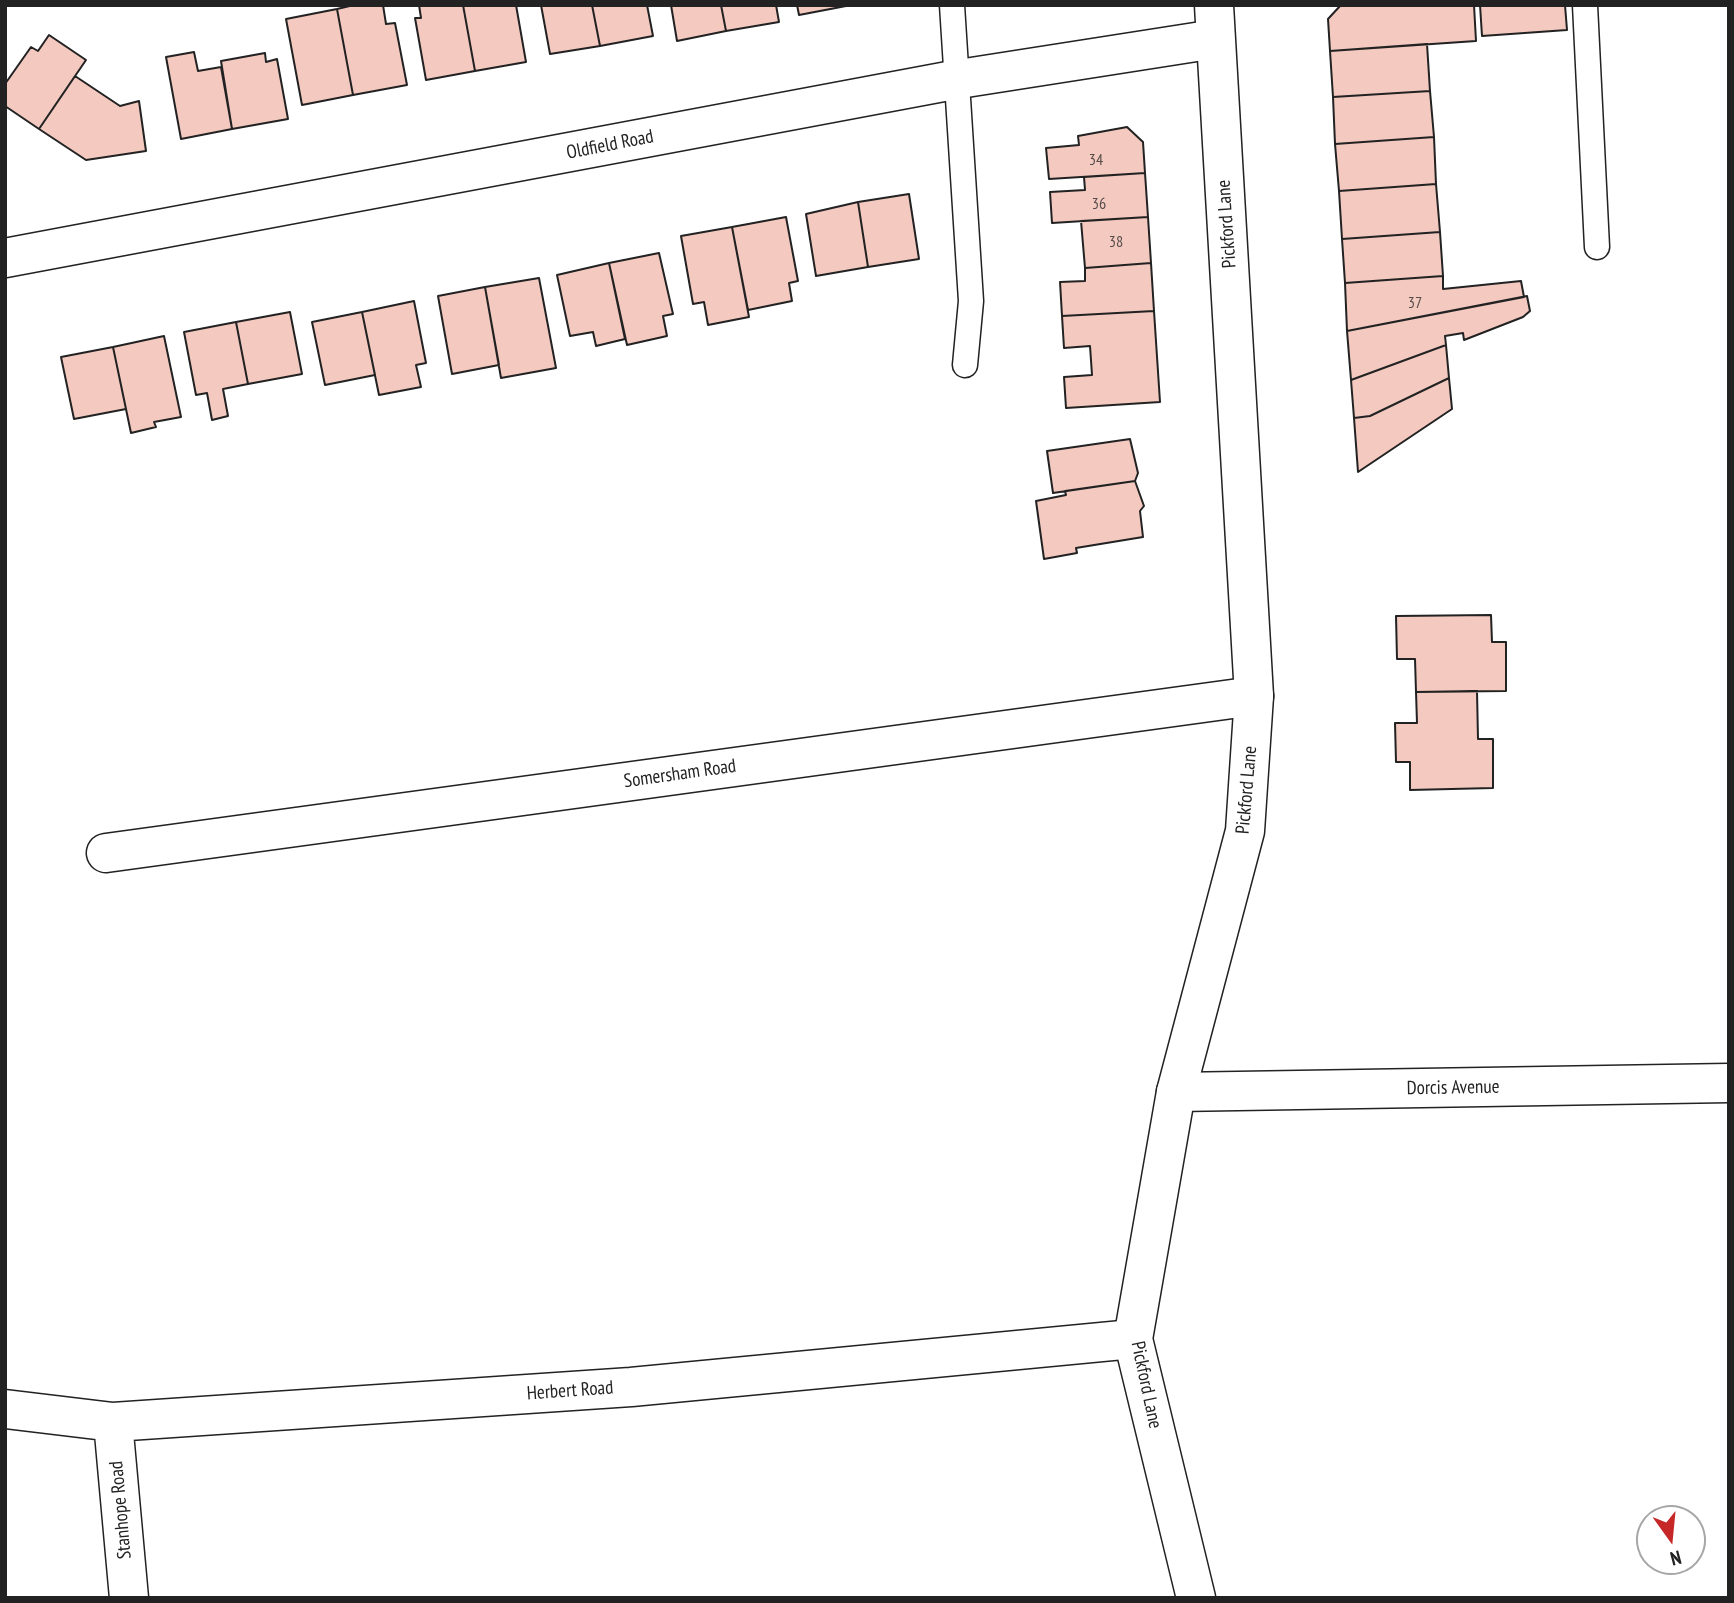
<!DOCTYPE html>
<html>
<head>
<meta charset="utf-8">
<style>
	body { margin:0 }
	#map { position:relative; width:1734px; height:1603px; overflow:hidden; background:#fff; font-family:"PT Sans Narrow",sans-serif }
	canvas { display:block }
	.frame { position:absolute; inset:0; border:7px solid #222; pointer-events:none }
	.north { position:absolute; left:1636px; top:1505px; width:70px; height:70px; box-sizing:border-box; background:#fff; border:2px solid #a7a7a7; border-radius:50%; rotate:165deg; font-size:19px; font-weight:700; line-height:28px; text-align:center; color:#222 }
	.north::after { content:''; display:block; margin:auto; width:24px; height:32px; background:#c62828; clip-path:polygon(50% 0,100% 100%,50% 72%,0 100%) }
</style>
</head>
<body>
<div id="map">
<canvas width="1734" height="1603"></canvas>
<div class="frame"></div>
<div class="north">N</div>
</div>
<script>
const g = document.querySelector('canvas').getContext('2d');
g.lineJoin = 'round';
function fillPath(path, color) {
  g.fillStyle = color;
  g.fill(path, 'evenodd');
}
function stroke(path, color, width, dash) {
  g.strokeStyle = color;
  g.lineWidth = width;
  g.lineCap = dash ? 'butt' : 'round';
  g.setLineDash(dash || []);
  g.stroke(path);
}
function drawText(font, color, halo, rows, align = 'center') {
  g.font = font + ' "PT Sans Narrow",sans-serif';
  g.lineWidth = 5;
  g.setLineDash([]);
  g.textBaseline = 'middle';
  g.strokeStyle = halo;
  g.fillStyle = color;
  for (const [text, x, y, turn = 0] of rows) {
    g.save();
    g.translate(x, y);
    g.rotate((+turn || 0) * Math.PI / 180);
    g.textAlign = isNaN(turn) ? turn : align;
    if (halo) g.strokeText(text, 0, 0);
    g.fillText(text, 0, 0);
    g.restore();
  }
}
const building = new Path2D(`
	M354 5H383L386 24 395 23 407 85 353 95 337 9Z
	M419 5H463L475 71 426 80 415 18H421Z
	M463 5H516L526 62 475 71Z
	M541 5H592L600 46 550 54Z
	M592 5H647L653 36 600 46Z
	M671 5H721L726 31 677 41Z
	M721 5H776L779 22 726 31Z
	M797 5H846V6L799 15Z
	M1474 5 1476 41 1330 51 1328 19 1340 6Z
	M1480 5H1565L1567 30 1482 36Z
	M337 9 353 95 302 105 286 19Z
	M49 35 86 60 39 129 5 106V84L31 47 38 51Z
	M1427 44 1430 91 1333 97 1330 51Z
	M194 52 198 71 221 67 232 129 181 139 166 57Z
	M265 53 266 62 277 59 288 119 232 129 221 61Z
	M75 76 120 106 139 101 146 151 86 160 39 129Z
	M1430 91 1434 137 1335 144 1333 97Z
	M1127 127 1143 142 1145 173 1049 179 1046 148 1079 145 1078 136Z
	M1434 137 1436 184 1339 191 1335 144Z
	M1145 173 1148 217 1052 223 1050 192 1085 190 1084 177Z
	M1436 184 1440 232 1342 239 1339 191Z
	M909 194 919 259 868 267 858 202Z
	M858 202 868 267 816 276 806 214Z
	M786 217 798 281 789 283 792 301 748 310 732 227Z
	M1148 217 1151 263 1085 268 1081 221Z
	M732 227 749 317 708 325 704 302 693 304 681 236Z
	M1440 232 1443 276 1345 283 1342 239Z
	M659 253 673 314 663 316 667 336 627 345 609 263Z
	M609 263 625 339 596 346 593 332 570 336 557 275Z
	M1151 263 1154 311 1062 316 1060 282 1085 281V268Z
	M1443 276V289L1521 281 1524 297 1347 331 1345 283Z
	M539 278 556 368 501 378 485 287Z
	M485 287 499 365 452 374 438 296Z
	M1527 296 1530 311 1523 317 1464 340 1463 333 1445 336 1446 345 1351 380 1347 331Z
	M414 301 426 363 416 365 421 387 379 395 362 312Z
	M1154 311 1160 402 1066 408 1064 377 1092 375 1090 346 1064 348 1062 316Z
	M290 312 302 374 248 384 236 322Z
	M362 312 375 375 325 385 312 322Z
	M236 322 248 384 223 389 228 416 212 420 207 393 196 395 184 332Z
	M164 336 181 417 154 422 156 427 131 433 113 347Z
	M1446 345 1449 378 1370 416 1354 418 1351 380Z
	M113 347 126 409 74 419 61 357Z
	M1449 378 1452 409 1358 472 1354 418 1370 416Z
	M1130 439 1138 473 1135 481 1053 493 1047 451Z
	M1135 481 1144 506 1140 511 1143 537 1076 548 1077 553 1044 559 1036 501 1066 495 1065 491Z
	M1491 615 1492 642H1506V691L1416 692 1415 659H1397L1396 616Z
	M1477 691 1478 739H1493V788L1410 790V762H1396L1395 723H1417L1416 692Z`);
fillPath(building, '#f3c9c0');
stroke(building, '#222', 2);
const service = new Path2D(`
	M952 5 971 301 965 365
	M1585 5 1597 247`);
const minor = new Path2D(`
	M5 258 959 79 1215 39
	M106 853 1254 696
	M1176 1092 1729 1083
	M5 1409 113 1422 631 1387 1133 1339
	M113 1422 129 1598`);
const tertiary = new Path2D(`
	M1196 1598 1133 1339 1176 1092 1245 831 1254 696 1214 5`);
stroke(service, '#222', 27);
stroke(minor, '#222', 41);
stroke(tertiary, '#222', 41);
stroke(service, '#fff', 24);
stroke(minor, '#fff', 38);
stroke(tertiary, '#fff', 38);
drawText('16px', '#564c4a', null, [
	["34",1096,160],
	["36",1099,204],
	["38",1116,242],
	["37",1415,303]
]);
drawText('19px', '#222', '#fff', [
	["Oldfield Road",610,145,-11],
	["Pickford Lane",1227,224,-94],
	["Somersham Road",680,774,-8],
	["Pickford Lane",1247,790,-85],
	["Dorcis Avenue",1453,1088,-1],
	["Pickford Lane",1146,1385,78],
	["Herbert Road",570,1391,-4],
	["Stanhope Road",121,1510,-95]
]);
</script>
</body>
</html>
